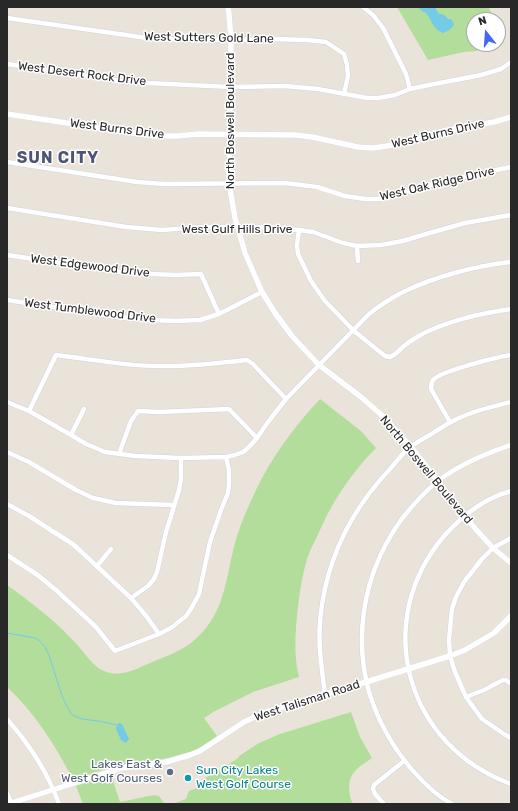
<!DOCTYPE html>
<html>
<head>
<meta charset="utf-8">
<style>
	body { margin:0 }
	#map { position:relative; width:518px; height:811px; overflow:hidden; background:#eae3da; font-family:Rubik,sans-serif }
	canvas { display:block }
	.frame { position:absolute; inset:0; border:8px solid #282828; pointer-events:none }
	.north { position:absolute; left:466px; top:12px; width:40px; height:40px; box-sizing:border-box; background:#fff; border:1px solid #a9a9a9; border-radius:50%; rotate:343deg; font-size:11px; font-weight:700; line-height:16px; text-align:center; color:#282828 }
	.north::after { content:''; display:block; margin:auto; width:14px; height:18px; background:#4369ee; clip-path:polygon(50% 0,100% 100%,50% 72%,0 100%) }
</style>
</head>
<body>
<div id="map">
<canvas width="518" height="811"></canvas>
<div class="frame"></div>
<div class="north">N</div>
</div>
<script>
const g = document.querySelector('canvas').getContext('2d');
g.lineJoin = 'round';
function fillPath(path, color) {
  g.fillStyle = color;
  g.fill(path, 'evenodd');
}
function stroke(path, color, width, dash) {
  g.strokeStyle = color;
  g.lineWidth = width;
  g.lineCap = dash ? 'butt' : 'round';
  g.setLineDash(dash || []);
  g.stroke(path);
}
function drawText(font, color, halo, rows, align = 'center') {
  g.font = font + ' Rubik,sans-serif';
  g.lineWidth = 3;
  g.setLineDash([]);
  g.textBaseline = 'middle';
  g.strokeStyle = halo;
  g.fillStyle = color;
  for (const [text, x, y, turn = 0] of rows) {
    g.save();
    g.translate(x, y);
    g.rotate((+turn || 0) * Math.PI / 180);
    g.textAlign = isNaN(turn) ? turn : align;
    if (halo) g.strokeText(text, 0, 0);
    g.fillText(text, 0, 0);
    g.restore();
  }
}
fillPath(new Path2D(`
	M397 7H488L496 20H474V44H490L476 51 464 52 428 60Z
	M320 399 361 431 376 448C350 474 330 505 316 539 313 545 310 550 308 556 302 575 299 596 297 616 295 637 294 656 299 677L253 692 215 711 204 718 217 736C208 742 200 748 190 752 170 760 148 760 127 764 108 767 91 774 73 780 56 746 35 713 7 687V585C27 599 46 614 64 631 69 636 75 642 80 648 87 656 94 667 104 671 120 678 136 669 150 663 164 657 179 652 191 643 225 616 225 581 235 543 240 525 248 507 256 490 272 456 295 426 320 399Z
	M351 712 360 737 372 758C367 762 359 766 355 771 347 779 348 795 353 804H172L186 799 189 791 200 787 203 779 220 770 238 758 239 756 259 743 280 734Z
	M111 775 120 802 154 795 159 796 164 803 169 804H83L76 786Z`), '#b3dd9a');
fillPath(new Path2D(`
	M418 7H435L438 13 444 15 448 19H451L454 24C452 29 448 31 443 33 433 30 432 20 426 13 423 11 420 10 418 7Z
	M119 723 122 724 129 739 126 743 121 740 116 729 117 725Z`), '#73cbe6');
stroke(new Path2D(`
	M7 633 35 638 39 640 45 647 49 655 61 693 66 705 72 715 82 719 98 721 117 725`), '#73cbe6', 1);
const minor = new Path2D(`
	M363 7 373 15 383 28 406 74 410 89
	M7 18 154 39 231 40 273 39 307 40 326 42 344 54 347 65 348 76 344 94
	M7 64 127 82 231 87 285 86 318 89 367 98H378L395 95 410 89 429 85 481 75 501 69 511 62
	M7 162 137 182 165 184 285 183 317 187 345 196 365 199H379L390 197 443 181 511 167
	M7 208 126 227 162 230 204 227H260L299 230 313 232 343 243 357 246 381 245 403 241 426 234 465 223 511 215
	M299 230 297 245 298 254 311 281 325 301 354 331 385 356 390 357C396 355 399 350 404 346 408 343 412 340 417 337 442 322 482 313 511 309
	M357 246 358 261
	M7 255 126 273 176 275 201 274 219 314
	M7 300 118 317 150 320 176 321 200 320 219 314 262 292
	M7 402 29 411 71 435 86 444 105 452 135 456 181 458 226 457 235 455 243 452 249 447 257 438 268 422 286 399 369 314C379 306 390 299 401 293 433 277 475 266 511 262
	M29 411 56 355C90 359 124 366 158 366 188 367 217 363 247 360L253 364 286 399
	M450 422 431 389C431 386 431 383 433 380 441 371 497 357 511 355
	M71 435 84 409
	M7 452 29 462 76 490 93 498 116 503 174 505
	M119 454 131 421 138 411 159 412 229 409 257 438
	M511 491C485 498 461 517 444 536 371 622 406 746 511 784
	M7 504 29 516 74 545 131 598 147 617 159 634
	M511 538 493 548 482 559 464 582 456 597 452 609 449 640 450 656 455 672 466 697 482 719 504 734 511 738
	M7 555 39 576 57 591 96 627 115 651 159 634 171 628 186 616 191 609 199 594 210 542 221 510 228 493 229 484V470L226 457
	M97 566 111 549
	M131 598 148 586 154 579 157 572 166 532 179 490 181 479V458
	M325 694C322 670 318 646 320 622 325 562 350 511 391 468 396 462 401 455 407 450 414 444 422 439 430 435 437 430 444 426 451 422 469 412 491 407 511 402
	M466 697 484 690 503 680H506L511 684
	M7 719C29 744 48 773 59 804
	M7 793 12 804
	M384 804 375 794 373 789 374 785 404 761
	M452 804C426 790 401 759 387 734 348 666 356 583 401 520 412 506 424 492 438 481 460 464 484 454 511 445`);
const tertiary = new Path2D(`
	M228 7 229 14 231 40 229 183 235 218 245 253 262 292 275 313 292 336 319 365 361 397 385 418 411 447 472 525 493 548 511 563
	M7 114 154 136H177L198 134 295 135 312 137 358 147 373 148 394 145 448 130 494 122 511 117
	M8 804 122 768 166 762 190 755 200 751 244 722 263 713 366 682 450 656 465 650 494 633 511 616`);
stroke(minor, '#d0d3e0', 5.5);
stroke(tertiary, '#d0d3e0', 6);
stroke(minor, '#fff', 4.5);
stroke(tertiary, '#fff', 5.5);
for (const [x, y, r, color] of [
	[170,772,4,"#5c6f8a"],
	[188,778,4,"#0f9aa8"]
]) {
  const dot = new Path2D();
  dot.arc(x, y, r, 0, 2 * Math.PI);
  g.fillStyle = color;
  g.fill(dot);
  stroke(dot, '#fff', 1.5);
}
drawText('12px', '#282828', '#fff', [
	["West Sutters Gold Lane",209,38,1],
	["West Desert Rock Drive",82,74,7],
	["North Boswell Boulevard",231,121,-90],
	["West Burns Drive",117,129,7],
	["West Burns Drive",438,134,-13],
	["West Oak Ridge Drive",437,184,-13],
	["West Gulf Hills Drive",237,230],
	["West Edgewood Drive",90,266,7],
	["West Tumblewood Drive",90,311,7],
	["North Boswell Boulevard",426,470,50],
	["West Talisman Road",307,701,-18]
]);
drawText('12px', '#4e5e75', '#fff', [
	["Lakes East &",162,765],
	["West Golf Courses",162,779]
], 'right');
drawText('12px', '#0d838f', '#fff', [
	["Sun City Lakes",196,771],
	["West Golf Course",196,785]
], 'left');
g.letterSpacing = '1px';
drawText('bold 16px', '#4c5575', '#fff', [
	["SUN CITY",58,158]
]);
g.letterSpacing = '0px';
</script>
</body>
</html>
